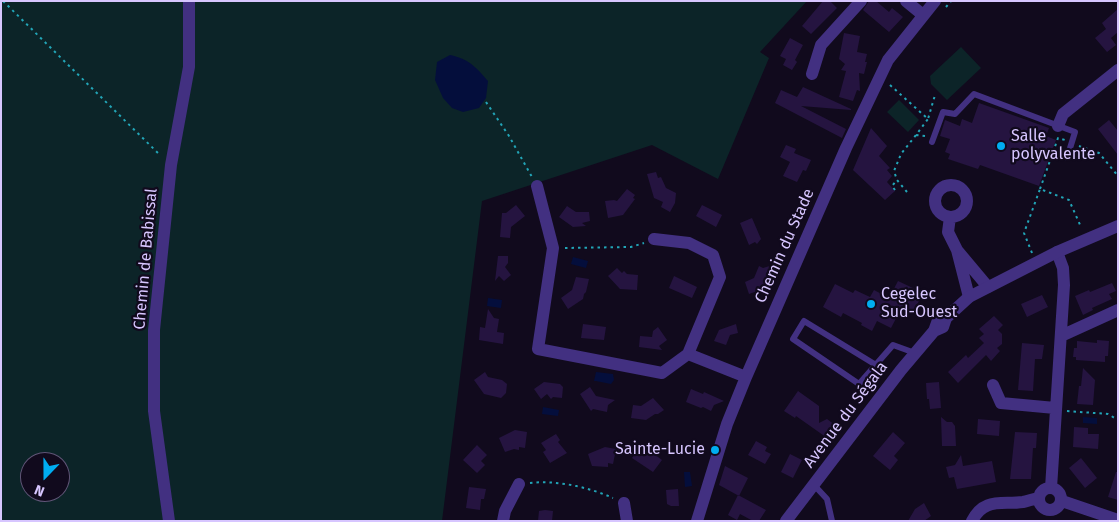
<!DOCTYPE html>
<html>
<head>
<meta charset="utf-8">
<style>
	body { margin:0 }
	#map { position:relative; width:1119px; height:522px; overflow:hidden; background:#110a1d; font-family:"Fira Sans",sans-serif }
	canvas { display:block }
	.frame { position:absolute; inset:0; border:2px solid #d7c6ff; pointer-events:none }
	.north { position:absolute; left:20px; top:452px; width:50px; height:50px; box-sizing:border-box; background:#110a1d; border:1px solid #605577; border-radius:50%; rotate:202deg; font-size:14px; font-weight:700; line-height:20px; text-align:center; color:#d7c6ff }
	.north::after { content:''; display:block; margin:auto; width:18px; height:22px; background:#00adf1; clip-path:polygon(50% 0,100% 100%,50% 72%,0 100%) }
</style>
</head>
<body>
<div id="map">
<canvas width="1119" height="522"></canvas>
<div class="frame"></div>
<div class="north">N</div>
</div>
<script>
const g = document.querySelector('canvas').getContext('2d');
g.lineJoin = 'round';
function fillPath(path, color) {
  g.fillStyle = color;
  g.fill(path, 'evenodd');
}
function stroke(path, color, width, dash) {
  g.strokeStyle = color;
  g.lineWidth = width;
  g.lineCap = dash ? 'butt' : 'round';
  g.setLineDash(dash || []);
  g.stroke(path);
}
function drawText(font, color, halo, rows, align = 'center') {
  g.font = font + ' "Fira Sans",sans-serif';
  g.lineWidth = 4.5;
  g.setLineDash([]);
  g.textBaseline = 'middle';
  g.strokeStyle = halo;
  g.fillStyle = color;
  for (const [text, x, y, turn = 0] of rows) {
    g.save();
    g.translate(x, y);
    g.rotate((+turn || 0) * Math.PI / 180);
    g.textAlign = isNaN(turn) ? turn : align;
    if (halo) g.strokeText(text, 0, 0);
    g.fillText(text, 0, 0);
    g.restore();
  }
}
fillPath(new Path2D(`
	M1 1H807L760 52 769 58 718 179 652 145 482 201 442 521H1ZM30 462H60V492H30Z
	M961 47 981 68 947 100 931 84 930 76Z
	M899 100 919 120 908 132 887 112Z`), '#0c2428');
fillPath(new Path2D(`
	M450 55C469 59 476 67 488 81L486 98 479 108 463 112 452 108 443 98 435 80 437 62Z
	M573 257 588 261 586 268 571 264Z
	M488 298 502 300 501 308 487 306Z
	M596 372 613 374 614 380 611 384 596 381H594Z
	M543 407 559 410 558 416 542 414Z
	M1083 417 1097 418V424L1083 423Z
	M684 472H690L692 486 685 487Z`), '#040e3c');
fillPath(new Path2D(`
	M823 1H830L837 8 811 34 802 26Z
	M869 1H876L889 12 892 8 903 17 889 32 863 10Z
	M1118 9V32L1111 38 1116 45 1107 52 1095 38 1106 29 1102 23Z
	M844 33 860 36 857 52 867 54 865 62H867L864 74 859 73 860 91 857 90 853 101 839 97 846 71 841 70 845 64 839 59Z
	M790 38 803 45 795 60 797 62 792 70 783 65 786 59 780 56Z
	M803 87 851 109V110L801 106 846 129 842 138 775 103 781 90 797 97Z
	M979 103 1049 128 1046 136 1056 140 1039 186 980 165 978 169 948 159 950 154 945 152 950 139 940 136 945 120 960 126 962 119 972 123Z
	M1109 120 1118 131V155L1098 129Z
	M871 128 887 146 879 156 890 168 887 170 892 176 887 182 895 191 885 200 853 170Z
	M786 145 796 149 794 153 811 160 806 171 803 170 797 182 783 176 790 162 780 157Z
	M656 172 658 178 661 177 666 188 676 193 675 203 670 212 661 207 663 202 654 198 647 174Z
	M627 189 635 195 633 198 635 199 623 215 608 218 605 201 614 200 617 201Z
	M516 205 525 216 511 227 510 238 500 237 502 213H506Z
	M702 205 722 215 716 227 696 216Z
	M567 206 576 212H589L590 221 582 223 586 226 573 227 559 217Z
	M752 218 761 239 757 244 755 242 749 245 740 223Z
	M498 256H508V263L505 267 511 275 504 281 499 276 495 281Z
	M773 265 768 277 769 280 763 289 749 294 745 282 754 278 759 266 763 268Z
	M617 268 622 273 624 271 627 274 638 275 637 290 620 289 608 276Z
	M674 276 697 287 692 298 669 288Z
	M576 277 589 279 586 292 584 294 583 299 568 309 561 298 572 290Z
	M898 281 915 289 913 292 917 294 914 299 919 301 912 314 901 309 891 328 877 321 872 331 861 325 862 323 843 313 841 317 823 307 835 284 853 293 855 290 870 297 874 290 889 298Z
	M1112 283 1116 291 1109 294 1112 299 1092 308 1093 310 1083 315 1075 296 1089 290 1090 292Z
	M1042 295 1048 307 1027 317 1021 304Z
	M488 309 494 318 499 319 497 332 504 333 503 344 479 340 480 327 485 328Z
	M994 316 1003 325 998 330 1002 334V344L997 348 1000 351 991 361 986 355 958 383 948 372 966 355 968 358 984 343 979 338 984 334 979 329Z
	M583 324 606 327 604 340 581 338Z
	M736 324 738 333 730 335 726 345 714 341 719 330Z
	M658 327 667 340 659 346 662 350 639 347 640 336 652 337 653 331Z
	M1097 340 1109 341 1108 356H1105V362L1076 360V357H1073L1074 348H1077V341L1097 343Z
	M1022 343 1044 345 1042 359H1035L1033 391 1018 390Z
	M1083 368 1095 380 1093 405 1077 404 1079 386H1081Z
	M485 372 488 377 502 380 507 384 506 393 501 398 484 394 474 380Z
	M544 382 560 384 563 387 562 398 553 397 551 399 547 394 541 399 534 389Z
	M939 382 941 408 930 409 929 399H927L926 383Z
	M590 387 596 396 615 400 608 405 607 412 593 409 591 411 580 394Z
	M691 389 703 394 704 392 724 401 714 405 711 411 703 407 701 408 686 402Z
	M798 391 819 406V423L827 419 839 428 830 440 796 416 795 418 784 411Z
	M653 398 664 410 658 414H655L646 420 631 418 633 405 641 406Z
	M941 417 947 422H952L955 426 956 446H942Z
	M978 419 1000 421 999 436 977 434Z
	M1074 427 1088 428V434H1099L1098 449 1073 447Z
	M515 430 527 432 525 448 519 447V450L514 449 505 452 499 438Z
	M893 432 905 443 894 456 898 460 890 470 873 456Z
	M1015 432 1037 433 1036 448H1033L1031 479H1010Z
	M556 434 560 440 558 442 567 453 550 463 543 452 546 450 541 443Z
	M756 441 767 447 765 451 771 454 765 464 748 455Z
	M477 445 487 455 481 461 485 465 477 473 463 460Z
	M642 445 662 460 653 472 632 458Z
	M605 447 616 449 613 464 608 463V467L592 466 588 454Z
	M790 454 802 460 793 478 781 472Z
	M961 455 963 466 992 461 996 482 957 489 954 477 949 478 946 467 955 465Z
	M1081 458 1097 478 1085 488 1069 468Z
	M725 466 748 478 739 496 719 485Z
	M1116 472H1118V500L1108 497Z
	M469 487 486 489 484 499H481L480 510 466 508Z
	M678 489 679 506H671L667 504 666 490Z
	M738 495 766 510 759 521H753L740 514 737 520 728 515Z
	M924 503 931 516 924 521H908L915 509Z
	M545 510 553 511 552 521H538L539 511Z`), '#251440');
stroke(new Path2D(`
	M3 1 160 155
	M946 7 951 1
	M890 85 928 119 935 95
	M486 102 509 136 532 177
	M925 136 916 135 928 119
	M1079 146 1099 153 1118 176
	M1040 189 1058 138 1065 140
	M895 190 892 186 897 180
	M907 192 897 180 894 171 901 154 916 135
	M565 248 631 247 644 243
	M1032 253 1024 233 1040 189 1069 200 1081 227
	M1067 411 1108 414 1118 420
	M530 483C557 480 588 487 613 498`), '#22a5b7', 2, [2.5, 4]);
stroke(new Path2D(`
	M932 142 943 112 955 114 974 94 1075 132 1067 158
	M876 365 804 321 793 339 859 384 893 345 915 353
	M814 485 827 499 832 521`), '#423081', 6);
stroke(new Path2D(`
	M906 1 923 15
	M812 74 821 45 861 1
	M1058 126 1063 114 1118 70
	M935 201a16 16 0 1 1 32 0a16 16 0 1 1-32 0Z
	M537 186 553 248 538 349 662 373 688 354 746 377
	M950 217 948 232 957 250
	M654 239 689 243 713 255 720 277 688 354
	M969 297 957 250 988 287
	M1061 336 1118 310
	M993 385 1001 403 1055 408
	M1039 499a11 11 0 1 1 22 0a11 11 0 1 1-22 0Z
	M1051 488 1064 285 1063 268 1057 252
	M1062 501 1118 520
	M624 503 627 521
	M169 521 154 411V330L171 165 189 67V1
	M503 521 505 511 519 484
	M697 521 727 424 746 377 846 148 888 60 935 1
	M972 521C984 497 1002 505 1023 502 1028 501 1033 499 1039 498`), '#423081', 12);
stroke(new Path2D(`
	M946 318 969 297 1057 252 1118 226
	M786 521 901 370 934 331 943 327 946 318 938 320 934 331`), '#423081', 12);
for (const [x, y, r, color] of [
	[1001,146,5,"#00adf1"],
	[871,304,5,"#00adf1"],
	[715,450,5,"#00adf1"]
]) {
  const dot = new Path2D();
  dot.arc(x, y, r, 0, 2 * Math.PI);
  g.fillStyle = color;
  g.fill(dot);
  stroke(dot, '#110a1d', 2);
}
drawText('16px', '#d7c6ff', '#110a1d', [
	["Salle",1011,137],
	["polyvalente",1011,155],
	["Cegelec",881,295],
	["Sud-Ouest",881,313],
	["Sainte-Lucie",705,450,"right"]
], 'left');
drawText('16px', '#d7c6ff', '#110a1d', [
	["Chemin du Stade",785,246,-66],
	["Chemin de Babissal",146,259,-85],
	["Avenue du Ségala",846,415,-53]
]);
</script>
</body>
</html>
